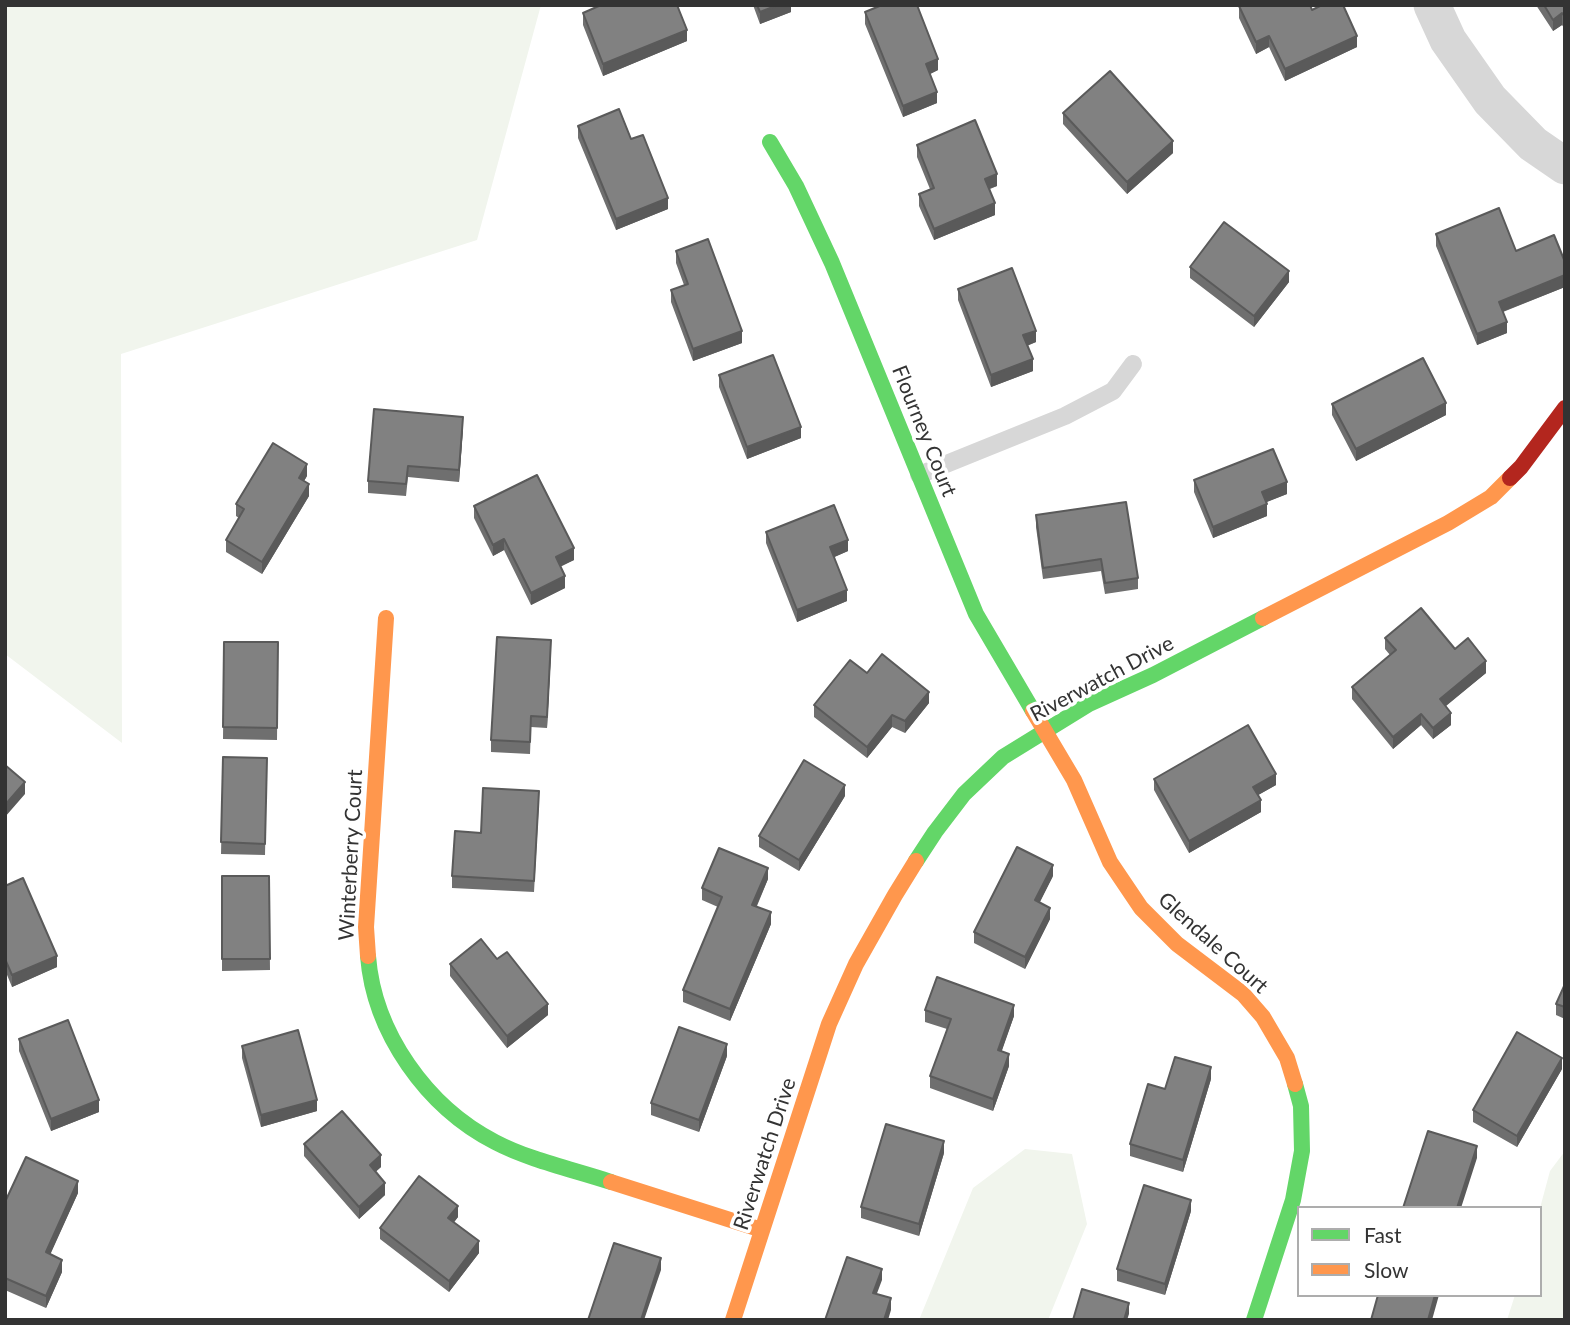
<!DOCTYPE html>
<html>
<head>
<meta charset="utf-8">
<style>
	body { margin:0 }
	#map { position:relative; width:1570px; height:1325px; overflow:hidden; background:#fff; font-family:Lato,sans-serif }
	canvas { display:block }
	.frame { position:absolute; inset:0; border:7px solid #333; pointer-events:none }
	.legend { position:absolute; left:1297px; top:1206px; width:245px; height:91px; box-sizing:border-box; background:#fff; border:2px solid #adadad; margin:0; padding:9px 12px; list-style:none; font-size:21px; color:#333 }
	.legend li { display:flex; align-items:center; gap:14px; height:35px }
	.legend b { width:35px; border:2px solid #adadad }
</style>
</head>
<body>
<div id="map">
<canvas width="1570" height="1325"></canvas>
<div class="frame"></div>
<ul class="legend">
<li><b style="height:9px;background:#63d668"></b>Fast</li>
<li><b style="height:9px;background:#ff974d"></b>Slow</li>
</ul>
</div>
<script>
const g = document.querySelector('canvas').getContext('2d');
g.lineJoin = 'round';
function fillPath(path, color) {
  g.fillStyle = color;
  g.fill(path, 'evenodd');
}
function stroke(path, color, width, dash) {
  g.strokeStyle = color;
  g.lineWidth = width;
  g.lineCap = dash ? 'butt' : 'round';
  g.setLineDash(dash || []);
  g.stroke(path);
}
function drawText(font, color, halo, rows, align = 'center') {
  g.font = font + ' Lato,sans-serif';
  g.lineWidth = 7;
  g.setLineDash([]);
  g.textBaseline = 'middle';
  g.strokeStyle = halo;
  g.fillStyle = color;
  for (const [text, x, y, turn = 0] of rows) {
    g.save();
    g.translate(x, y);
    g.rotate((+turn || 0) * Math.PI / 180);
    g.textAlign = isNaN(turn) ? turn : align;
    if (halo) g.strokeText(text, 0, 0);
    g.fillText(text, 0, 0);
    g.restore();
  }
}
fillPath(new Path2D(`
	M5 5H541L477 240 121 354 122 743 5 654Z
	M1025 1149 1072 1154 1087 1224 1048 1320H919L973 1188Z
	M1565 1151V1320H1507L1515 1295H1540V1208L1550 1171Z`), '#f1f5ed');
stroke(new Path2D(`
	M919 475 1065 416 1113 391 1133 364`), '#d7d7d7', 18);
stroke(new Path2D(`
	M1432 5 1448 40 1490 100 1533 144 1565 166`), '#d7d7d7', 37);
stroke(new Path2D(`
	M770 142 796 186 832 263 976 614 1033 711
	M916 861 935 832 964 794 1003 757 1089 704 1153 675 1263 618
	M368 956C374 1033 427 1107 495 1142 529 1160 575 1170 611 1182
	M1254 1320 1293 1200 1302 1151 1301 1106 1295 1084`), '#63d668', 16);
stroke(new Path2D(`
	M1263 618 1448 523 1491 497 1510 478
	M1033 711 1074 780 1110 862 1141 908 1177 944 1243 994 1263 1017 1287 1058 1295 1084
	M368 956 366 927 386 618
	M611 1182 762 1230
	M733 1320 829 1024 856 964 895 895 916 861`), '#ff974d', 16);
stroke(new Path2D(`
	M1510 478 1521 467 1565 408`), '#b3261e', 16);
fillPath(new Path2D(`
	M753 5H791V12L760 24Z
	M1536 5H1565V29L1562 25 1553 31Z
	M1239 6 1312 10 1357 47 1285 81 1269 47 1256 54 1239 18Z
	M865 12 938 70 930 74 937 103 903 117 865 24Z
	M583 13 687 41 603 76 583 25Z
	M1063 113 1173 153 1127 194 1063 124Z
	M578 126 631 139 668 209 616 230 578 138Z
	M917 145 997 186 990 189 995 215 934 240 919 206V194L930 189 917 157Z
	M1436 234 1565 262V287L1503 312 1507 333 1477 345 1436 246Z
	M676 251 742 343 693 361 671 302V290L684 285 676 263Z
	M1190 267 1289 282 1254 327 1190 278Z
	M958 289 1036 342 1027 346 1033 371 991 387 958 300Z
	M719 375 801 438 747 459 719 387Z
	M1332 404 1446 415 1356 461 1332 415Z
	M463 428 459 482 408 477 406 496 368 493V481Z
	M307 476 304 481 309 496 262 574 226 552V540L239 518 236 516V504Z
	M1194 480 1287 494 1266 502 1267 516 1213 538 1194 492Z
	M474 506 574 560 560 566 565 588 531 605 504 550 493 556 474 518Z
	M1036 515 1138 578V589L1105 594 1101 571 1043 579 1036 527Z
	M766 532 848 551 834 557 847 601 797 622 766 543Z
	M1385 638 1455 649 1486 673 1445 706 1451 725 1433 739 1421 725 1393 749 1352 699V687L1390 655 1385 649Z
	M224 642H278L277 740 223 739Z
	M551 652 547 728 531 727 530 754 491 752V740Z
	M867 673 929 703 905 733 892 727 867 758 814 717V705Z
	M223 757 267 758 265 855 221 854Z
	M1154 779 1276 785 1258 795 1261 812 1189 853 1154 790Z
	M845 796 799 871 759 847V836Z
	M539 802 534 892 452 888V876L481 833Z
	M222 876H269L270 970 222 971Z
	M1053 876 1039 903 1050 919 1025 969 974 943V932Z
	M768 879 757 906 771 924 730 1021 683 1002V990L718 907 702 900V888Z
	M5 886 57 967 12 987 5 970Z
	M497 959 548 1015 507 1048 450 976V964Z
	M1565 984V1019L1556 1015V1004Z
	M925 1010 1014 1016 1001 1052 1009 1066 993 1111 930 1088V1076L947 1029 925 1022Z
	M19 1039 99 1112 51 1131 19 1051Z
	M242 1046 317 1111 261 1127 242 1058Z
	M727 1056 699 1132 651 1115V1103Z
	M1562 1069 1517 1147 1473 1122V1110Z
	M1211 1079 1183 1172 1130 1156V1144Z
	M304 1144 381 1167 375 1172 385 1195 359 1219 304 1156Z
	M944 1153 919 1236 861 1218V1207Z
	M78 1193 50 1254 62 1272 46 1308 5 1290V1202Z
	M1191 1211 1165 1295 1117 1281V1269Z
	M458 1217 454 1222 479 1253 449 1292 380 1239V1228Z`), '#6f6f6f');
fillPath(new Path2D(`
	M778 5H791V12L760 24V12Z
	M1562 13V25L1553 31V20Z
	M687 30V41L603 76V64Z
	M1269 36V47L1256 54V42Z
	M1357 36V47L1285 81V69Z
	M938 59V70L926 76V64Z
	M937 92V103L903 117V106Z
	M1173 141V153L1127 194V182Z
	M997 174V186L985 190V179Z
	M668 198V209L616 230V219Z
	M995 203V215L934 240V229Z
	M1289 271V282L1254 327V316Z
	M1565 275V287L1499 313V302Z
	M1507 322V333L1477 345V334Z
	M742 331V343L693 361V349Z
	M1036 331V342L1023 347V335Z
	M1033 359V371L991 387V375Z
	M1446 403V415L1356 461V449Z
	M463 417V428L459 482V470Z
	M801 427V438L747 459V447Z
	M307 464V476L299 489V478Z
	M1287 482V494L1262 504V492Z
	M309 484V496L262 574V562Z
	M1267 504V516L1213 538V527Z
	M504 539V550L493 556V545Z
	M848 540V551L830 559V547Z
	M574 548V560L556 569V557Z
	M565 576V588L531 605V593Z
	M847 590V601L797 622V610Z
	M551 640V652L547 728V717Z
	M1486 661V673L1440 711V699Z
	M929 692V703L905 733V721Z
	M1451 713V725L1433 739V728Z
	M1421 714V725L1393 749V737Z
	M892 715V727L867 758V747Z
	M1276 774V785L1253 798V787Z
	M25 782V794L5 817V805Z
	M845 785V796L799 871V860Z
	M1261 800V812L1189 853V841Z
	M1053 865V876L1035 912V900Z
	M768 868V879L752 916V905Z
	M1050 908V919L1025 969V957Z
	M771 912V924L730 1021V1009Z
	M57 956V967L12 987V975Z
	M548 1004V1015L507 1048V1036Z
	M1014 1005V1016L998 1062V1050Z
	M727 1044V1056L699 1132V1120Z
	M1009 1054V1066L993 1111V1099Z
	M1562 1058V1069L1517 1147V1136Z
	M1211 1067V1079L1183 1172V1160Z
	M99 1100V1112L51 1131V1119Z
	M317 1100V1111L261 1127V1115Z
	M944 1141V1153L919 1236V1224Z
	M1477 1146V1158L1461 1208H1457Z
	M381 1155V1167L370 1177V1165Z
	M78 1181V1193L46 1264V1252Z
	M385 1183V1195L359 1219V1207Z
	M1191 1200V1211L1165 1295V1284Z
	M458 1206V1217L448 1230V1218Z
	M479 1241V1253L449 1292V1281Z
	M661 1258V1270L644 1320H641Z
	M62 1260V1272L46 1308V1296Z
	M882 1269V1280L873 1304V1293Z
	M1435 1295H1439L1432 1320H1428Z
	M891 1298V1310L888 1320H884Z
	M1129 1303V1314L1127 1320H1124Z`), '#5a5a5a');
const building = new Path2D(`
	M601 5H677L687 30 603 64 583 13Z
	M757 5H778L760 12Z
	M882 5H917L938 59 926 64 937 92 903 106 865 12Z
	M1241 5H1310L1312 10 1322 5H1343L1357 36 1285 69 1269 36 1256 42 1239 6Z
	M1544 5H1565V17L1562 13 1553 20Z
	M1110 71 1173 141 1127 182 1063 113Z
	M619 109 631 139 643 135 668 198 616 219 578 126Z
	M975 120 997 174 985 179 995 203 934 229 919 194 934 188 917 145Z
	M1499 208 1516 251 1554 235 1565 262V275L1499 302 1507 322 1477 334 1436 234Z
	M1224 222 1289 271 1254 316 1190 267Z
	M708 239 742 331 693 349 671 290 688 284 676 251Z
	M1012 268 1036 331 1023 335 1033 359 991 375 958 289Z
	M773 355 801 427 747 447 719 375Z
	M1423 358 1446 403 1356 449 1332 404Z
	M374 409 463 417 459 470 408 466 406 484 368 481Z
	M273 443 307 464 299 478 309 484 262 562 226 540 244 509 236 504Z
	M1273 449 1287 482 1262 492 1267 504 1213 527 1194 480Z
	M537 475 574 548 556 557 565 576 531 593 504 539 493 545 474 506Z
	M1126 502 1138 578 1105 583 1101 559 1043 568 1036 515Z
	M834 505 848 540 830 547 847 590 797 610 766 532Z
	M1421 608 1455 649 1468 638 1486 661 1440 699 1451 713 1433 728 1421 714 1393 737 1352 687 1396 650 1385 638Z
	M497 637 551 640 547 717 531 716 530 742 491 740Z
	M224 642H278L277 728 223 727Z
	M882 654 929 692 905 721 892 715 867 747 814 705 850 660 867 673Z
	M1248 725 1276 774 1253 787 1261 800 1189 841 1154 779Z
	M223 757 267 758 265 844 221 842Z
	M804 760 845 785 799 860 759 836Z
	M5 765 25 782 5 805Z
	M483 788 539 791 534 881 452 876 455 831 481 833Z
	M1017 847 1053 865 1035 900 1050 908 1025 957 974 932Z
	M719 848 768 868 752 905 771 912 730 1009 683 990 722 897 702 888Z
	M222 876H269L270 959H222Z
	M23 878 57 956 12 975 5 959V886Z
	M481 939 497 959 507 952 548 1004 507 1036 450 964Z
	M937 977 1014 1005 998 1050 1009 1054 993 1099 930 1076 951 1019 925 1010Z
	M1565 984V1007L1556 1004Z
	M68 1020 99 1100 51 1119 19 1039Z
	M679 1027 727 1044 699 1120 651 1103Z
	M298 1030 317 1100 261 1115 242 1046Z
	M1517 1032 1562 1058 1517 1136 1473 1110Z
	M1175 1057 1211 1067 1183 1160 1130 1144 1148 1084 1165 1089Z
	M342 1111 381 1155 370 1165 385 1183 359 1207 304 1144Z
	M886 1124 944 1141 919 1224 861 1207Z
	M1428 1131 1477 1146 1457 1208H1403Z
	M26 1157 78 1181 46 1252 62 1260 46 1296 5 1278V1202Z
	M419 1176 458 1206 448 1218 479 1241 449 1281 380 1228Z
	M1144 1185 1191 1200 1165 1284 1117 1269Z
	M614 1243 661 1258 641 1320H588Z
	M847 1257 882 1269 873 1293 891 1298 884 1320H825Z
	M1082 1289 1129 1303 1124 1320H1073Z
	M1378 1295H1435L1428 1320H1371Z`);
fillPath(building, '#818181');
stroke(building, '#5a5a5a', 2);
drawText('21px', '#333', '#fff', [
	["Flourney Court",924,431,68],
	["Riverwatch Drive",1102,679,-28],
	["Winterberry Court",351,855,-87],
	["Glendale Court",1213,943,42],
	["Riverwatch Drive",765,1154,-72]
]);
</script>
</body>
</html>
